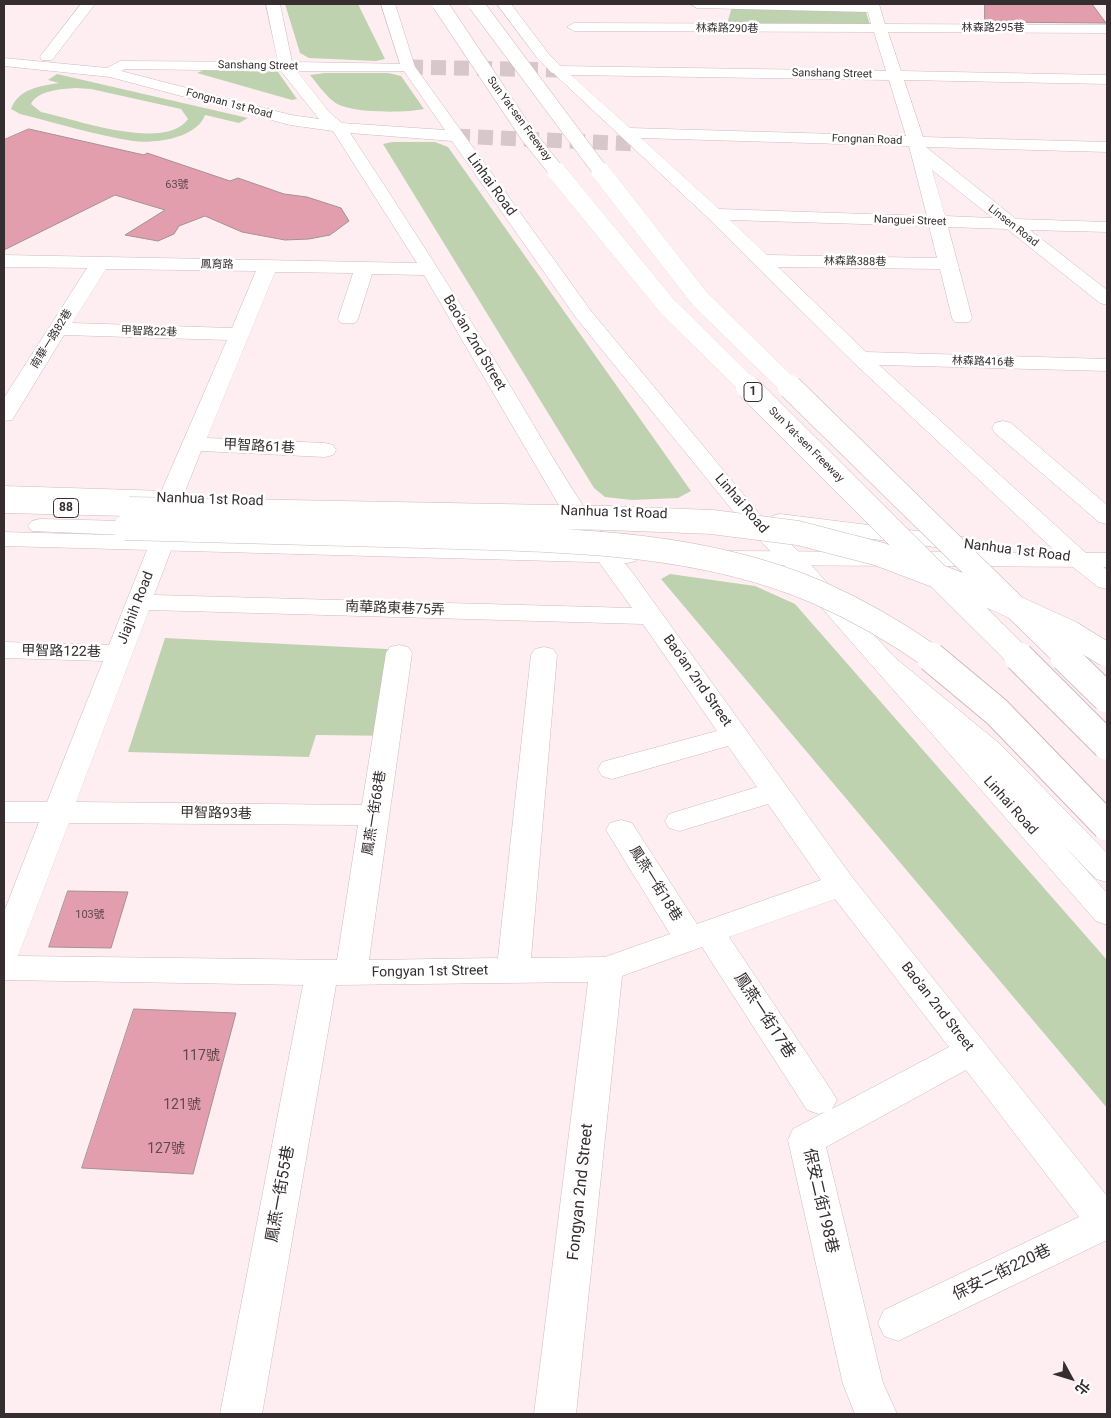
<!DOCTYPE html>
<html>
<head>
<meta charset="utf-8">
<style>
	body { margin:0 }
	#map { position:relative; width:1111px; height:1418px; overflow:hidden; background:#ffeef1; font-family:Roboto,"Noto Sans TC",sans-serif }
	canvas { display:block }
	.frame { position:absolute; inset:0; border:5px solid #352d2f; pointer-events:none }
	.north { position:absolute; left:1046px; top:1353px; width:50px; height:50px; -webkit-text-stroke:4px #fff; paint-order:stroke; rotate:129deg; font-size:14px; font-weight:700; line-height:20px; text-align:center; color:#352d2f }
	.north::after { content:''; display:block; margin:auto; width:18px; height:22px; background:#352d2f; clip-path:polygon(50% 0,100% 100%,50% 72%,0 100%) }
</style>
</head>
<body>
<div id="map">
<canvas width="1111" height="1418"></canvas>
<div class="frame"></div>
<div class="north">北</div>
</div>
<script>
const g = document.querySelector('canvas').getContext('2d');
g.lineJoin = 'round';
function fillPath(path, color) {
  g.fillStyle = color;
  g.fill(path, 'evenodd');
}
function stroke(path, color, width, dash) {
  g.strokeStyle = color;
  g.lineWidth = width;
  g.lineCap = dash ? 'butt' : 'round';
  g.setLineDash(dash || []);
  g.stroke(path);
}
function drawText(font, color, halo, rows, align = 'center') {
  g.font = font + ' Roboto,"Noto Sans TC",sans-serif';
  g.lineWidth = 5;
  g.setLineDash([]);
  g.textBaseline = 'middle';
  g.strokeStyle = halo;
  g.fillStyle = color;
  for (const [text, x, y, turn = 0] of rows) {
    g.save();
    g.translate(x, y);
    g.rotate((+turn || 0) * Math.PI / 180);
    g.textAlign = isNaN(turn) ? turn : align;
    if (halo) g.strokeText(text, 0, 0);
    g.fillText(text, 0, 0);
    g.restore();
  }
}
fillPath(new Path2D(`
	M285 4H358L385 59 376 61 309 58 300 53Z
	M732 7 865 9 870 25 726 27Z
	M204 70 278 72 297 99 292 100 197 73Z
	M325 73H388L401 76 424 109C406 113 347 114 333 101 324 94 317 83 310 75Z
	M57 74 248 118 239 123 205 115C197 138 155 144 133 141 95 135 57 123 20 114L11 109C18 89 40 86 59 83L48 80ZM75 88 91 89 181 109 188 119C165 152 74 119 41 112L31 104C38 90 62 89 75 88Z
	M392 142H435L448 147 691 491 678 498 632 500 605 497 594 488 383 144Z
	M670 574 755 586 795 604 1107 960V1108L661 579Z
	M165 638 407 650 397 736 316 735 309 757 128 752Z`), '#bfd2b0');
const building = new Path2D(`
	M985 4H1092L1106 23 985 22Z
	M29 129 144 155 147 153 230 181 238 178 284 194 307 197 341 208 349 221 330 235 309 239 285 240 242 232 205 216 179 226 174 234 158 241 125 235 165 210 115 195 4 250V140Z
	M68 891 128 892 111 948 49 947Z
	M134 1009 236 1013 193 1174 82 1168Z`);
fillPath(building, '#e39ead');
stroke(building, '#a39194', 1);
stroke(new Path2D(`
	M408 67 557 70
	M455 136 638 144`), '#d7c7ca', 15, [15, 8]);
const minor = new Path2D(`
	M81 4H95L52 60H42L40 57 42 54Z
	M266 4H280L292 62 413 64 591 311 758 512 802 555 1107 893V925L1096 921 784 565 742 522 577 319 452 141 350 133C402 212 453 291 502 372 543 440 581 511 632 572L852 877 1107 1196V1240L898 1341 884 1336 878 1323 884 1310 1079 1217 966 1070 826 1147 883 1383 897 1414H855L843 1384 788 1140 793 1129 825 1112 819 1114 807 1110 702 947 622 976 576 1414H534L588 982 336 985 262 1414H220L303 985 4 980V912L39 822H4V802H47L103 661 4 658V642L109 645 149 545 158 499 227 340 64 335 12 420 4 421V398L87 268 4 267V255L417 263 333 131 290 125 110 77 4 66V58L107 68 120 61 278 62ZM124 69 281 71 319 119 291 115 121 71ZM297 71H404L445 130 342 123 329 112ZM106 269 256 271 232 328 72 323ZM275 272 353 273 338 319 341 323H355L358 319 372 274 424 275 563 512 632 608 154 595 173 545 182 499 201 451 325 457 333 455 336 450 333 445 325 443 207 438ZM149 610 643 624 717 731 602 762 598 769 602 776 612 779 728 746 757 787 669 814 665 821 669 828 680 831 768 804 821 880 697 924 632 823 621 820 610 823 606 830 670 934 605 957 531 958 557 655 553 649 544 647 535 649 531 655 498 958 369 960 412 653 408 647 399 645 390 647 386 653 362 805 76 802ZM69 823 358 825 337 960 18 956ZM835 899 949 1047 832 1109 837 1100 831 1090 729 937Z
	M690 4H879L885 24 1107 25V33L888 32 901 71 1107 75V84L904 80 923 137 1107 142V152L926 147 1016 219 1107 222V232L1030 230 1107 290V305L1100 303 1007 229 948 227 972 318 969 322H955L952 318 940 269 778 267 866 352 1107 359V371L879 365 1087 554 1107 570V589L1098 587 1069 564 853 362 708 218 550 70 557 66 886 71 874 32 574 31 567 27 574 23 871 24 868 12 697 8ZM571 75 889 80 906 136 630 128ZM641 138 909 146 927 216 719 209ZM932 170 993 218 945 216ZM730 220 929 226 937 258 767 255Z
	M1003 421 1011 423 1107 505V524L1099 522 995 433 992 428 995 423Z`);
const secondary = new Path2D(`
	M4 486 167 491 175 493 179 498 175 503 167 505 4 500Z
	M780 514 965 537 974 539 977 544 974 549 965 551 772 526 768 521 772 516Z
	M4 532 627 549 636 551 639 556 636 561 627 563 4 546Z
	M722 551 1107 553V567L722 565 713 563 710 558 713 553Z`);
const trunk = new Path2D(`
	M4 499 129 502 137 504 141 509 137 514 129 516 4 513Z
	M40 519 125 521 133 523 137 528 133 533 125 535 32 531 28 526 32 521Z`);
const motorway = new Path2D(`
	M381 4H395L415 67 413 70H403L401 67Z
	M497 4H511L548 53 564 70 562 73H552L538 59Z
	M879 650 888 652 1000 744 1107 853V882L1096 879 980 758 870 664 866 658 870 652Z`);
stroke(minor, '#cdbabd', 1);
stroke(secondary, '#cdbabd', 1);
stroke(trunk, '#cdbabd', 1);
stroke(motorway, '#cdbabd', 1);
fillPath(minor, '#fff');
fillPath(secondary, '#fff');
fillPath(trunk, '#fff');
fillPath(motorway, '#fff');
const motorwayBridgeFar3 = new Path2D(`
	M440 4 529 137 558 173
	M476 4 602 173`);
const motorwayBridgeFar2 = new Path2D(`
	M557 172 667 306 750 388
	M601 172 700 299 791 388`);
const motorwayBridgeFar1 = new Path2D(`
	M748 387 1020 658
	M790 387 1067 658
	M129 509 608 518 712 522 798 533 879 554 990 596 1071 633 1107 655
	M125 528C224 531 323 533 422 536 553 540 694 539 817 592 858 610 896 632 933 658`);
const motorwayBridge = new Path2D(`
	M931 657 997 712 1107 826
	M1019 657 1107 745
	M1065 657 1107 698`);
stroke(motorwayBridgeFar3, '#cdbabd', 16, []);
stroke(motorwayBridgeFar2, '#cdbabd', 19, []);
stroke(motorwayBridgeFar1, '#cdbabd', 25, []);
stroke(motorwayBridge, '#cdbabd', 31, []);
stroke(motorwayBridgeFar3, '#fff', 15);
stroke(motorwayBridgeFar2, '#fff', 19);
stroke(motorwayBridgeFar1, '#fff', 24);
stroke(motorwayBridge, '#fff', 29);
drawText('11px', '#352d2f', '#fff', [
	["林森路295巷",993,28],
	["林森路290巷",727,29,1],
	["Sanshang Street",258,66,1],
	["Sanshang Street",832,74,1],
	["Fongnan 1st Road",229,104,15],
	["Sun Yat-sen Freeway",519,119,54],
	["Fongnan Road",867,140,2],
	["Nanguei Street",910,221,2],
	["Linsen Road",1013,226,38],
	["林森路388巷",855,262,1],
	["鳳育路",217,265,1],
	["甲智路22巷",149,332,2],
	["南華一路82巷",52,339,-58],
	["林森路416巷",983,362,2],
	["Sun Yat-sen Freeway",806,445,45]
]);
drawText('11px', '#60494e', null, [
	["63號",177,185],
	["103號",90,915]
]);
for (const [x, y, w] of [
	[753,392,18],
	[66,508,25]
]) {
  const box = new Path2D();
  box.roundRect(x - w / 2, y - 9.5, w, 19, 4);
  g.fillStyle = '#fff';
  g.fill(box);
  stroke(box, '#352d2f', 1);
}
drawText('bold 12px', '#352d2f', null, [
	["1",753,392],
	["88",66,508]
]);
drawText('14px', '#352d2f', '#fff', [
	["Linhai Road",491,185,54],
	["Bao'an 2nd Street",474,343,59],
	["甲智路61巷",259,447,3],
	["Nanhua 1st Road",210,500,2],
	["Linhai Road",741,504,49],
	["Nanhua 1st Road",614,513,2],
	["Nanhua 1st Road",1017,551,7],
	["Jiajhih Road",136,608,-69],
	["南華路東巷75弄",395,609,2],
	["甲智路122巷",61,652,1],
	["Bao'an 2nd Street",697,681,55],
	["Linhai Road",1010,806,48],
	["鳳燕一街68巷",375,813,-81],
	["甲智路93巷",216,814,1],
	["鳳燕一街18巷",655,884,58],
	["Fongyan 1st Street",430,972,-1],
	["Bao'an 2nd Street",937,1007,52]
]);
drawText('14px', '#60494e', null, [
	["117號",201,1056],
	["121號",182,1105],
	["127號",166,1149]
]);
drawText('16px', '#352d2f', '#fff', [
	["鳳燕一街17巷",764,1016,57],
	["Fongyan 2nd Street",581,1192,-84],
	["鳳燕一街55巷",281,1194,-80],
	["保安二街198巷",820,1201,77],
	["保安二街220巷",1002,1273,-26]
]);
</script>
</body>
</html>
